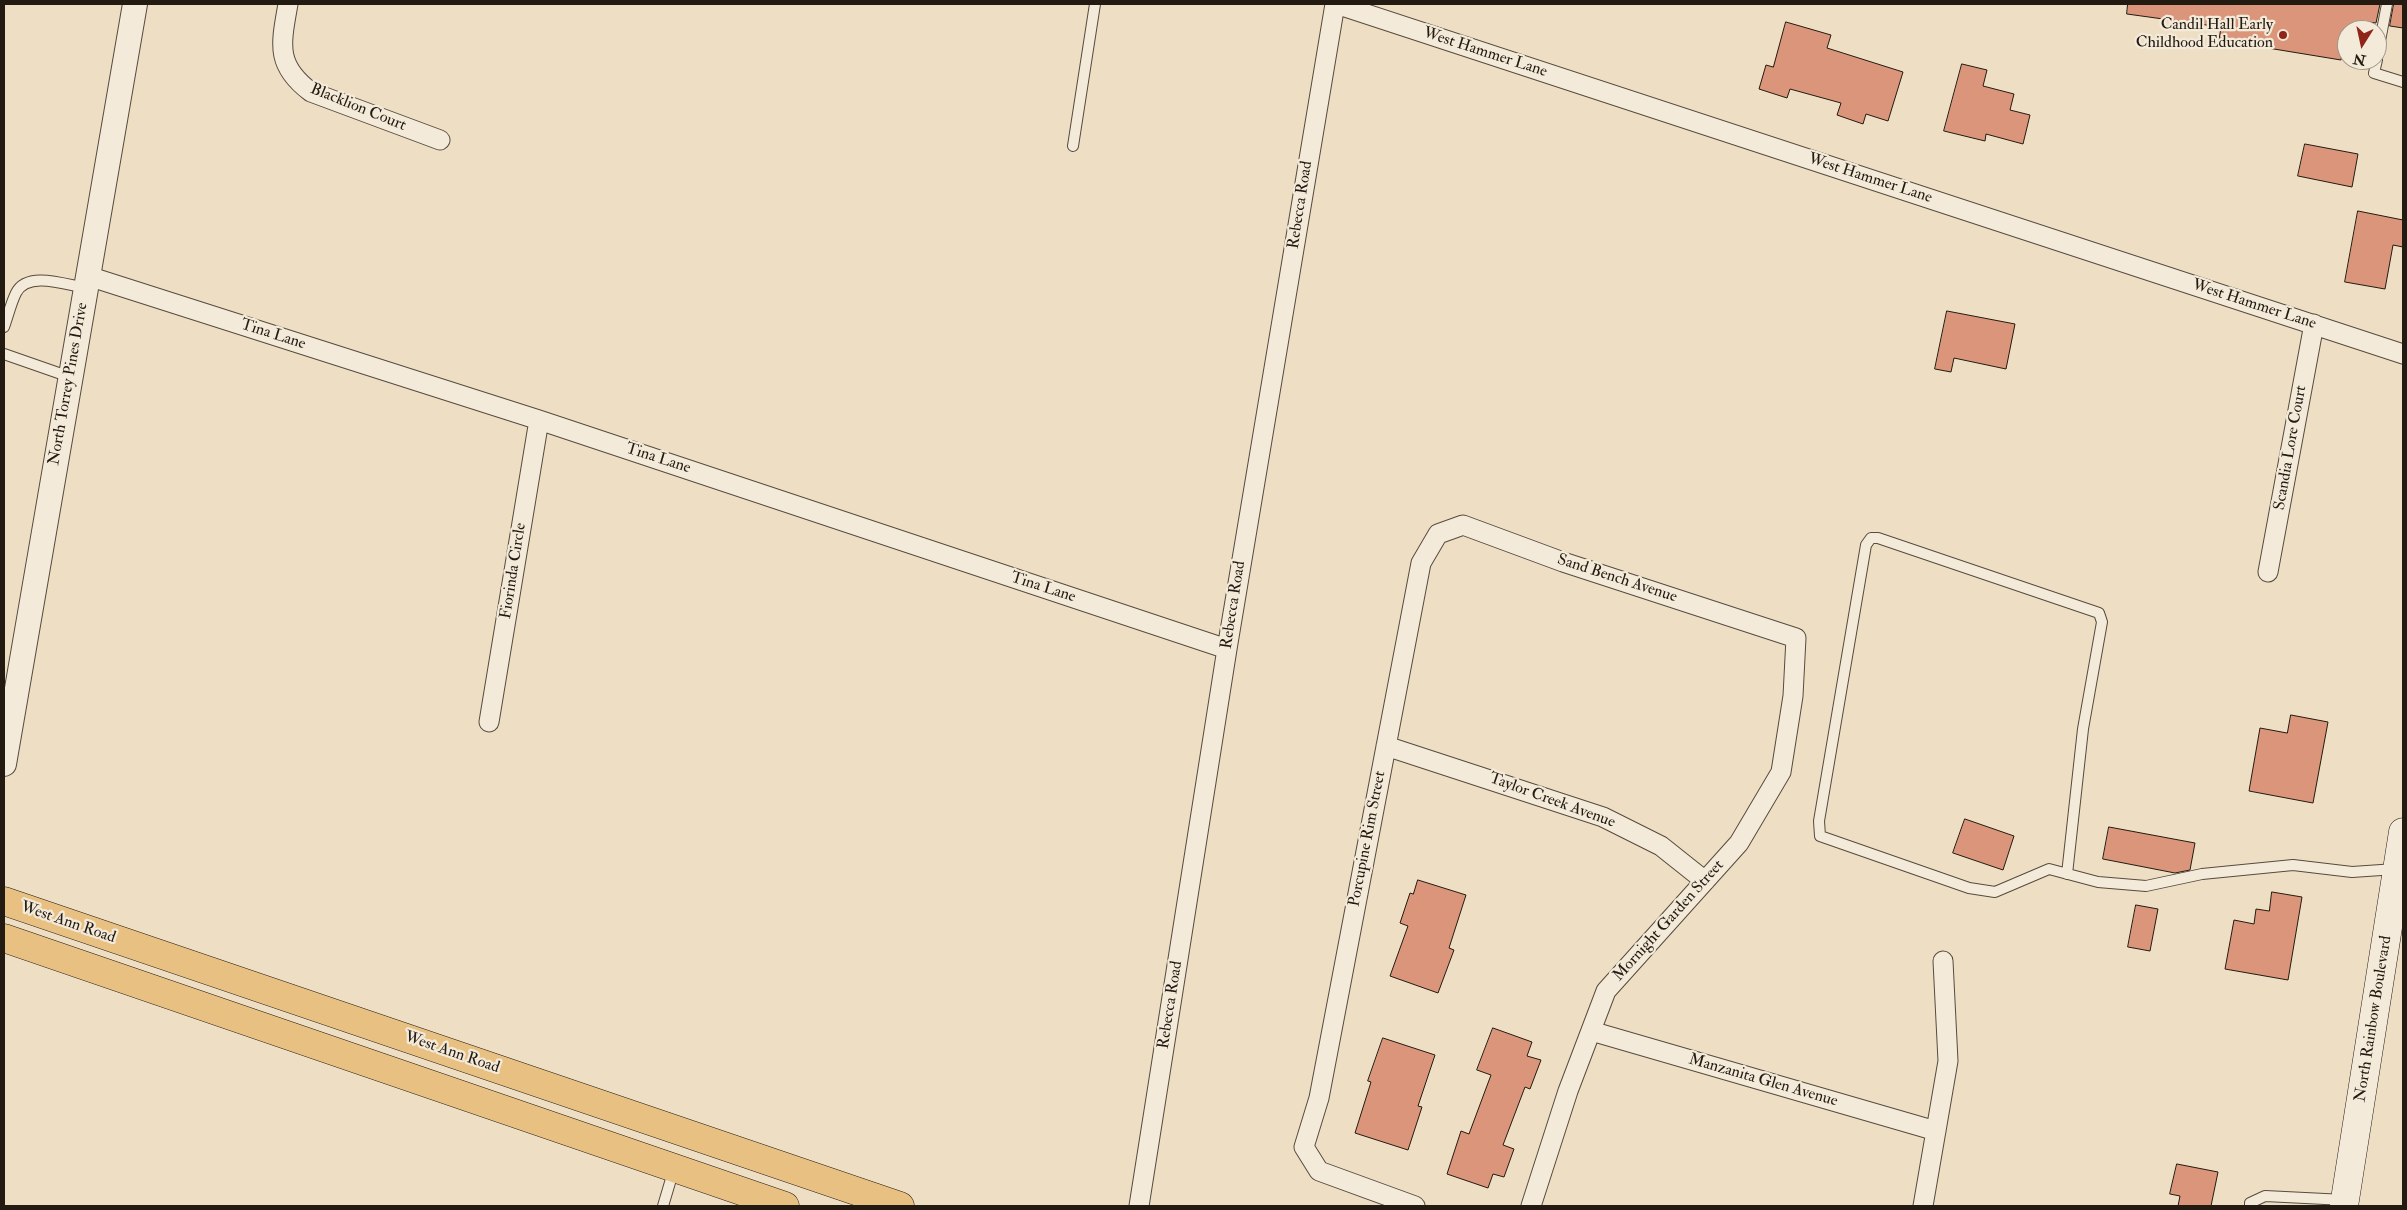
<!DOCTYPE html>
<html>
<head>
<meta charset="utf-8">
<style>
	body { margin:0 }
	#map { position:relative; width:2407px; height:1210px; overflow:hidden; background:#eedfc4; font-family:"IM FELL Double Pica",serif }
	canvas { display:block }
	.frame { position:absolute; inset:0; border:5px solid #231a12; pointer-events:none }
	.north { position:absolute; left:2337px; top:20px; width:50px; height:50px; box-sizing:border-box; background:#f4ead9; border:1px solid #a09789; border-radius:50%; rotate:190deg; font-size:14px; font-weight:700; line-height:20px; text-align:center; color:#231a12 }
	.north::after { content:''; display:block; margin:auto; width:18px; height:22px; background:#8f2418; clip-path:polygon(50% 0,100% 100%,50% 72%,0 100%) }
</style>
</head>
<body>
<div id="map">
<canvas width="2407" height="1210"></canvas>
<div class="frame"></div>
<div class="north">N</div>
</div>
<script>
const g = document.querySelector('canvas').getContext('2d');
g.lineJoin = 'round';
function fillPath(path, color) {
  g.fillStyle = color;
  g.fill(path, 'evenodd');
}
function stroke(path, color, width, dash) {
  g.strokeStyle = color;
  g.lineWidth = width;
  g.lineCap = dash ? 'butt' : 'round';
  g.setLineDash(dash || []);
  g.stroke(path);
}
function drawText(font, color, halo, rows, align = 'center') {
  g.font = font + ' "IM FELL Double Pica",serif';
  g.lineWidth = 4.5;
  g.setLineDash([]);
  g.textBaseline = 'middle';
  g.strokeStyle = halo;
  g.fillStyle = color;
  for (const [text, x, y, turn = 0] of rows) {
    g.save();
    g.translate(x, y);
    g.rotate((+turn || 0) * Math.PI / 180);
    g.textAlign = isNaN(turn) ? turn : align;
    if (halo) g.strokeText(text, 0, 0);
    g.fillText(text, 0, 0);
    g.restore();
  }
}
const building = new Path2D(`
	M2128 4H2380L2376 23 2368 22 2367 30H2347V47L2343 46 2341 60 2219 40 2221 27 2127 14Z
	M2394 4H2403V28L2390 26Z
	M1786 22 1831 35 1827 48 1903 72 1888 121 1866 114 1863 124 1837 115 1841 103 1790 89 1787 98 1759 89 1766 65 1773 67Z
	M1962 64 1987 70 1983 86 2014 94 2010 110 2030 115 2023 144 1986 134 1985 141 1944 131Z
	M2305 144 2358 154 2352 187 2298 176Z
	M2358 211 2403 220V247L2393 245 2385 289 2345 282Z
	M1947 311 2015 324 2006 369 1954 358 1951 372 1935 369Z
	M2291 715 2328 722 2313 803 2249 791 2260 728 2287 733Z
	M1965 819 2014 836 2003 870 1953 853Z
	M2109 827 2195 843 2190 870 2175 873 2103 859Z
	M1418 880 1466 895 1449 948 1454 950 1438 993 1390 976 1408 926 1400 923 1410 893 1413 894Z
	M2272 892 2302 897 2288 980 2225 969 2234 920 2254 924 2256 909 2269 911Z
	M2136 905 2158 909 2150 951 2128 947Z
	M1493 1028 1532 1042 1527 1056 1541 1060 1530 1089 1525 1087 1503 1145 1514 1149 1504 1177 1493 1174 1488 1188 1447 1174 1461 1131 1469 1134 1491 1075 1477 1070Z
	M1383 1038 1435 1055 1418 1106 1422 1107 1408 1150 1355 1133 1371 1082 1368 1081Z
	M2177 1164 2218 1172 2211 1206H2178L2180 1196 2170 1194Z`);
fillPath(building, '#da957a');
stroke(building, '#231a12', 1);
const service = new Path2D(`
	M2377 57 2387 4
	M2377 60 2374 73 2403 82
	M1073 146 1095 4
	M4 327C8 316 11 303 16 293 27 270 67 285 86 288
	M4 354 70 377
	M2067 874 2083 729 2102 622 2099 613 1878 538H1871L1866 545 1819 821 1820 836 1969 888 1995 892 2049 869 2098 882 2146 886 2202 874 2293 865 2352 872 2396 869
	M663 1206 674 1169
	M2250 1206V1203L2265 1196 2345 1200`);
const minor = new Path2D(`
	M288 4C281 44 275 65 311 92L440 140
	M1336 4 2403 354
	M88 276 539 420 1227 649
	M2268 572 2314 324
	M489 722 539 420
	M1386 746 1603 817 1661 846 1705 881
	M1591 1031 1936 1131
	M1139 1206 1227 649 1335 4
	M1415 1206 1319 1171 1304 1147 1319 1098 1421 563 1438 534 1463 525 1563 562 1796 638 1793 696 1781 772 1739 843 1606 991 1568 1091 1531 1206
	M1923 1206 1948 1061 1943 961`);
const tertiary = new Path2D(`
	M4 764 135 4`);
const secondary = new Path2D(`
	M2344 1206 2403 832`);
const primary = new Path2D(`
	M4 901 900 1206
	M4 938 785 1206`);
stroke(service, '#564b3e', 12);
stroke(minor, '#564b3e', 21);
stroke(tertiary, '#564b3e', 26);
stroke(secondary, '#231a12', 29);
stroke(primary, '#231a12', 29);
stroke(service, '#f4ead9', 10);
stroke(minor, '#f4ead9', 19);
stroke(tertiary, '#f4ead9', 24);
stroke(secondary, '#f4ead9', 28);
stroke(primary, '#e7c082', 28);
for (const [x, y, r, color] of [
	[2283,35,5,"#8f2418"]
]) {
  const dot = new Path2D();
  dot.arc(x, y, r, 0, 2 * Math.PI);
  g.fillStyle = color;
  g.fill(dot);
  stroke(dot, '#f4ead9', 2);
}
drawText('16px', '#231a12', '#f4ead9', [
	["Candil Hall Early",2273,26],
	["Childhood Education",2273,44]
], 'right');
drawText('16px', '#231a12', '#f4ead9', [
	["West Hammer Lane",1485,53,18],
	["Blacklion Court",358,108,22],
	["West Hammer Lane",1870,179,18],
	["Rebecca Road",1301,205,-81],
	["West Hammer Lane",2254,305,18],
	["Tina Lane",273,335,18],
	["North Torrey Pines Drive",69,384,-80],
	["Scandia Lore Court",2291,448,-80],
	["Tina Lane",658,459,18],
	["Fiorinda Circle",514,571,-81],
	["Sand Bench Avenue",1617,579,18],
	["Tina Lane",1043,588,18],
	["Rebecca Road",1234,605,-81],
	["Taylor Creek Avenue",1552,801,20],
	["Porcupine Rim Street",1368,839,-79],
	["Mornight Garden Street",1669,921,-48],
	["West Ann Road",68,923,19],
	["Rebecca Road",1171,1005,-81],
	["North Rainbow Boulevard",2374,1019,-81],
	["West Ann Road",452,1053,19],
	["Manzanita Glen Avenue",1763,1081,16]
]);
</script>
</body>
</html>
